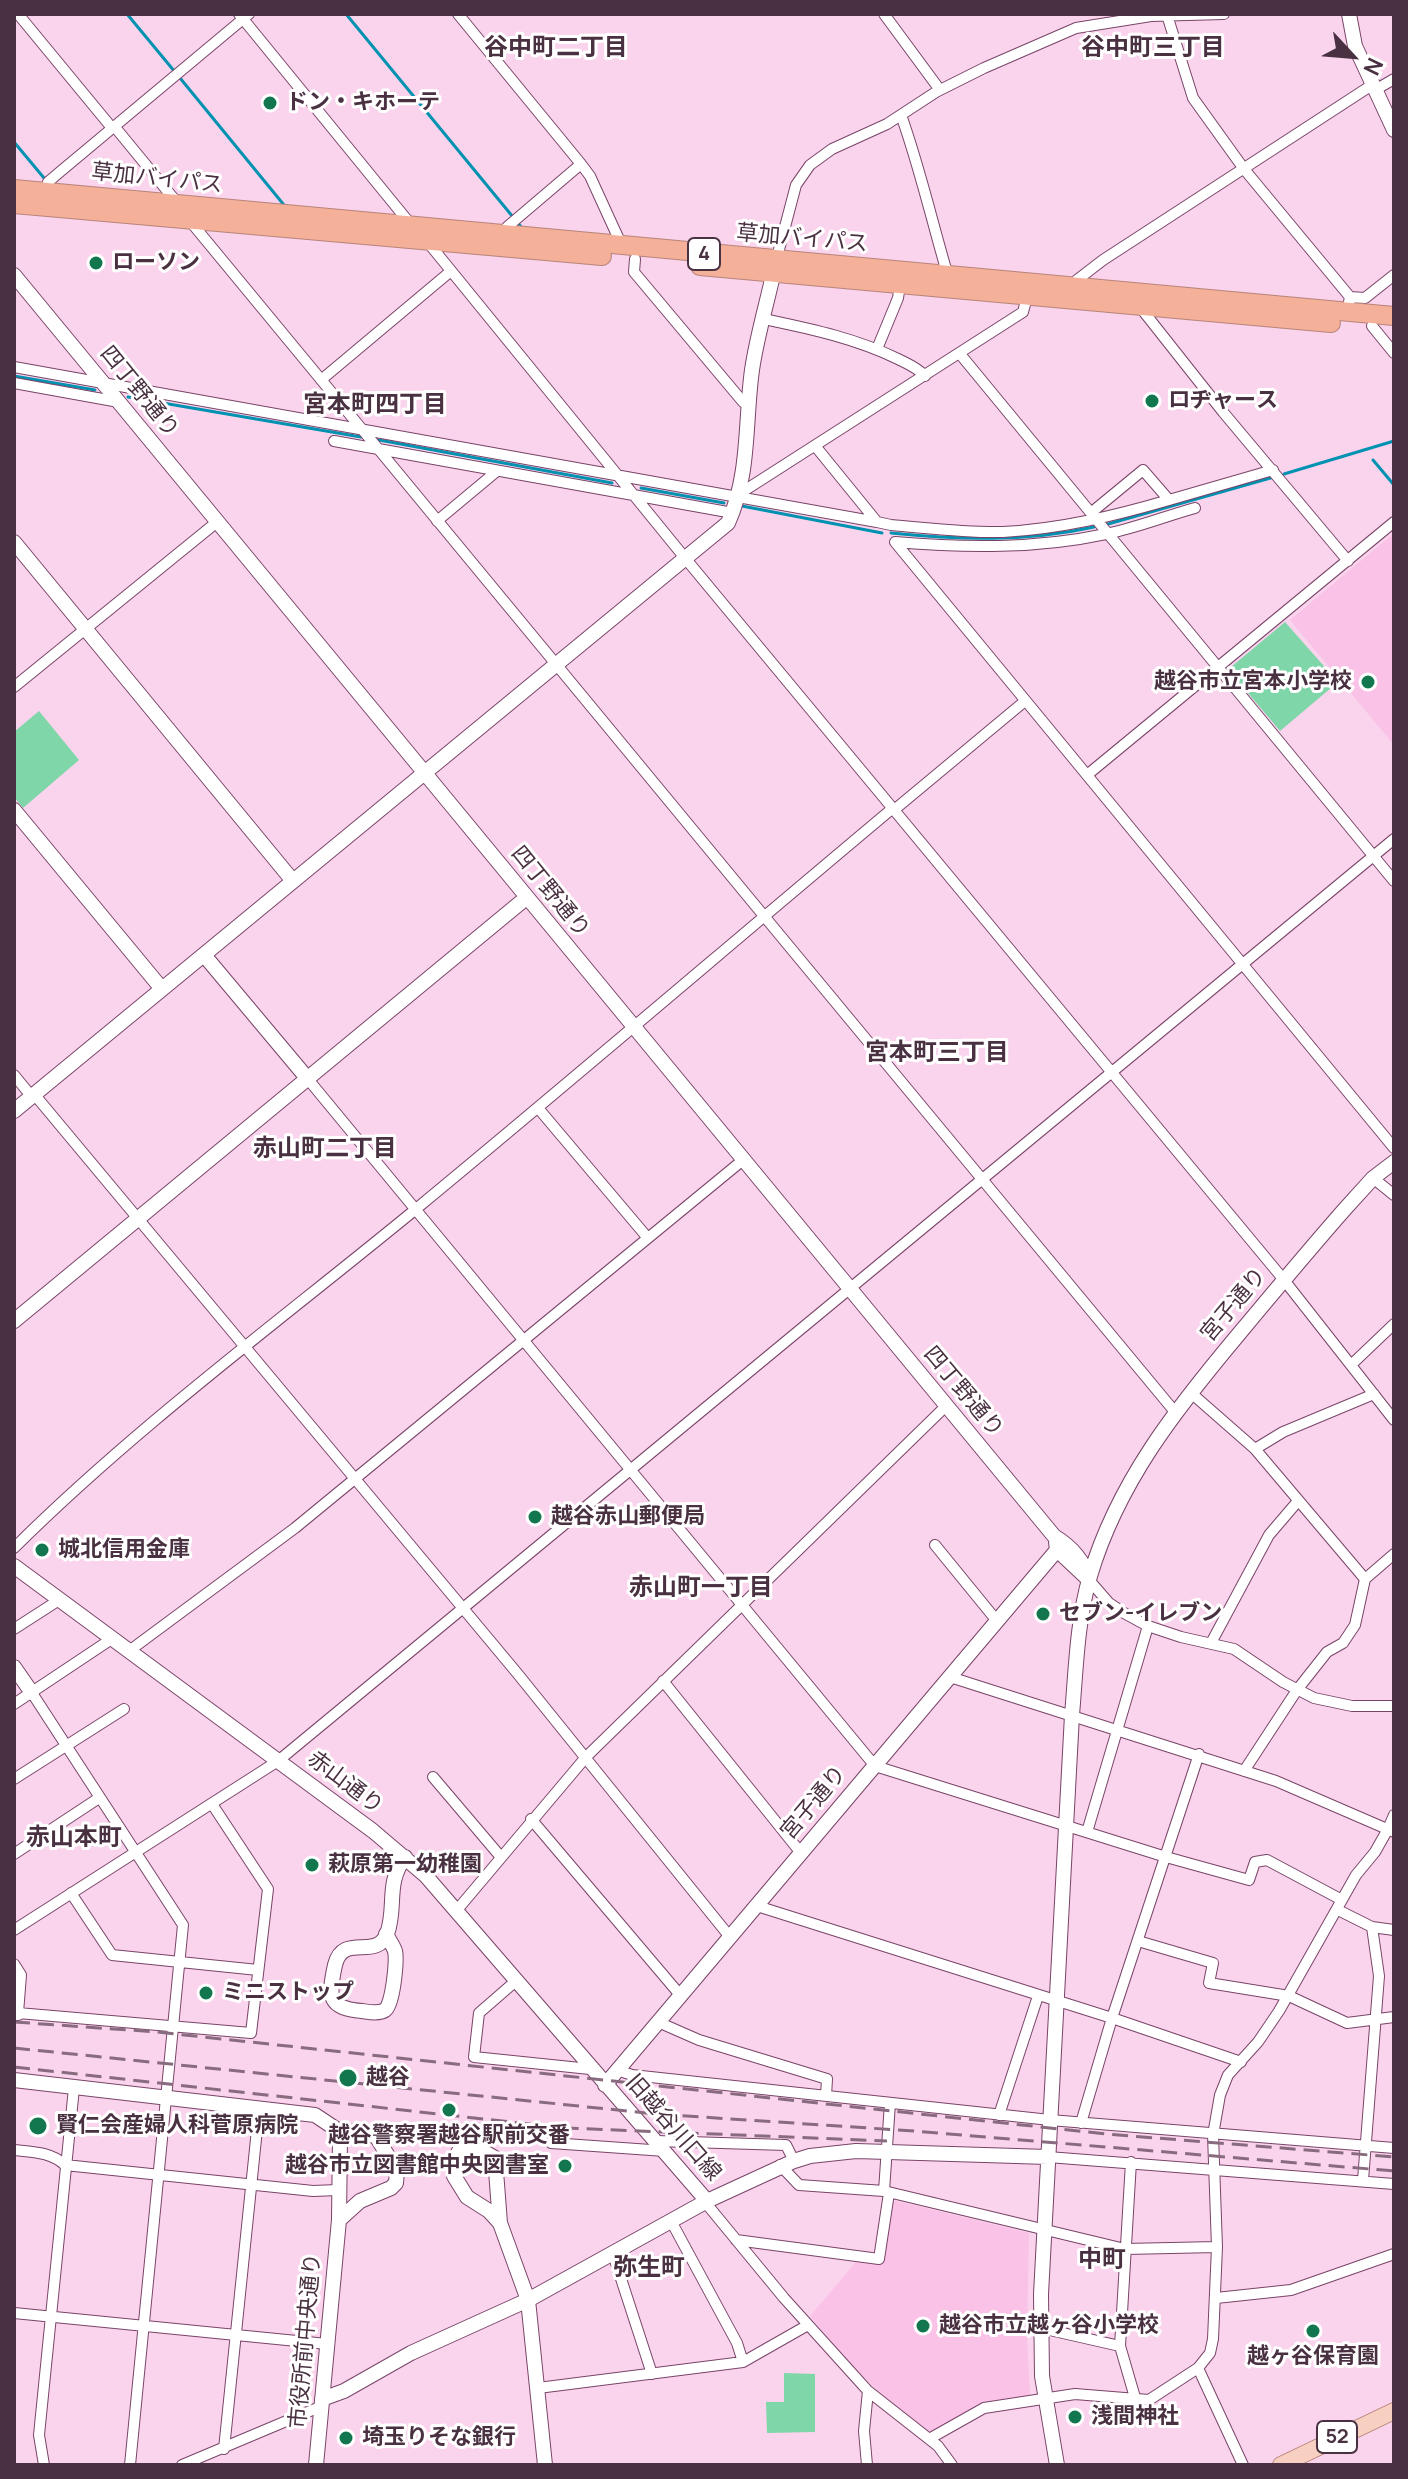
<!DOCTYPE html>
<html>
<head>
<meta charset="utf-8">
<style>
	body { margin:0 }
	#map { position:relative; width:1408px; height:2479px; overflow:hidden; background:#fad4ec; font-family:Manrope,sans-serif }
	canvas { display:block }
	.frame { position:absolute; inset:0; border:16px solid #4a3142; pointer-events:none }
	.north { position:absolute; left:1312px; top:16px; width:80px; height:80px; -webkit-text-stroke:6px #fff; paint-order:stroke; rotate:116deg; font-size:22px; font-weight:700; line-height:32px; text-align:center; color:#4a3142 }
	.north::after { content:''; display:block; margin:auto; width:28px; height:36px; background:#4a3142; clip-path:polygon(50% 0,100% 100%,50% 72%,0 100%) }
</style>
</head>
<body>
<div id="map">
<canvas width="1408" height="2479"></canvas>
<div class="frame"></div>
<div class="north">N</div>
</div>
<script>
const g = document.querySelector('canvas').getContext('2d');
g.lineJoin = 'round';
function fillPath(path, color) {
  g.fillStyle = color;
  g.fill(path, 'evenodd');
}
function stroke(path, color, width, dash) {
  g.strokeStyle = color;
  g.lineWidth = width;
  g.lineCap = dash ? 'butt' : 'round';
  g.setLineDash(dash || []);
  g.stroke(path);
}
function drawText(font, color, halo, rows, align = 'center') {
  g.font = font + ' Manrope,"Noto Sans JP",sans-serif';
  g.lineWidth = 6;
  g.setLineDash([]);
  g.textBaseline = 'middle';
  g.strokeStyle = halo;
  g.fillStyle = color;
  for (const [text, x, y, turn = 0] of rows) {
    g.save();
    g.translate(x, y);
    g.rotate((+turn || 0) * Math.PI / 180);
    g.textAlign = isNaN(turn) ? turn : align;
    if (halo) g.strokeText(text, 0, 0);
    g.fillText(text, 0, 0);
    g.restore();
  }
}
fillPath(new Path2D(`
	M1394 533V745L1290 620Z
	M896 2201 1029 2233 1027 2337 1030 2395 980 2404 929 2433 882 2395 849 2362 810 2316 856 2262 882 2263 890 2203Z`), '#fac2e7');
fillPath(new Path2D(`
	M1285 622 1338 682 1280 731 1232 674 1231 667Z
	M39 711 79 760 23 808 14 797V732Z
	M784 2373 815 2374V2432L767 2433 766 2402H784Z`), '#7fd6a9');
stroke(new Path2D(`
	M127 14 175 72
	M346 14 522 228
	M180 78 284 205
	M14 142 44 178
	M14 376 95 390
	M128 397 361 437
	M379 440 612 483
	M1373 460 1394 485
	M1284 474 1394 441
	M641 488 724 503
	M742 506 882 533
	M1108 524 1274 477
	M891 533C960 540 1026 542 1094 527`), '#0192b1', 3);
const street = new Path2D(`
	M18 14 112 128
	M239 14 412 226
	M458 14 581 164 590 176 622 246
	M884 14 940 90
	M1167 15 1193 98 1244 169 1350 297
	M1375 90 1394 79
	M901 115C920 168 932 222 948 276
	M114 126 179 205
	M47 192 48 182 61 171 249 14
	M190 221 764 916
	M506 235 507 227 581 164
	M426 240 685 558 1284 1280 1394 1420
	M635 259 634 272 743 402 750 403
	M776 261 796 185 810 165 832 149 887 124 936 92 984 68 1076 28 1151 16 1224 14
	M1072 287 1077 280 1103 260 1372 85
	M1349 302 1350 297 1365 298 1394 275
	M1140 307 1223 412 1348 561
	M764 319C811 329 855 338 898 359 908 364 918 368 925 376
	M1372 326 1394 353
	M877 349 898 298 900 285
	M960 354 1394 881
	M14 367 877 522
	M321 380 451 271
	M14 383 119 402
	M334 441 733 513
	M816 447 877 522 891 525C928 528 966 533 1003 532 1060 529 1114 516 1169 500
	M736 496 1023 312 1027 297
	M1195 508C1166 516 1136 528 1106 534 1036 549 965 548 895 542L1394 1148
	M1092 512 1143 470 1169 500 1273 470
	M437 521 497 471
	M14 687 217 522
	M1087 775 1394 522
	M894 810 1025 701
	M764 916 1175 1412
	M14 1075 32 1097
	M307 1078 875 1766 1166 1857 1249 1880 1255 1862 1267 1860 1342 1900
	M34 1094 517 1673 730 1937
	M538 1108 647 1237
	M1373 1178 1394 1195
	M1351 1365 1394 1324
	M1190 1392 1255 1449
	M935 1545 997 1621
	M14 1548C138 1425 281 1320 416 1209 576 1077 733 942 893 808
	M1365 1579 1394 1554
	M1089 1580 1109 1603 1124 1613 1148 1626 1181 1637 1234 1649 1283 1682 1314 1698 1352 1706H1394
	M14 1629 59 1600
	M1211 1643 1269 1535 1298 1501
	M129 1651 295 1528 743 1160
	M950 1677 1276 1781 1394 1832
	M663 1681 801 1853
	M32 1693 183 1925 130 2465
	M14 1704 113 1638
	M1244 1771 1297 1690 1327 1652 1343 1643 1355 1625 1365 1579 1255 1449 1283 1432 1374 1394
	M433 1777 500 1856
	M14 1779 124 1709
	M531 1819 681 1996
	M1087 1832 1148 1626
	M14 1854 99 1798
	M71 1893 112 1955 258 1970
	M757 1906 1112 2018 1241 2062
	M457 1910 586 1757 946 1406
	M1338 1910 1372 1927 1394 1930
	M14 1930 278 1761 1394 839
	M1138 1941 1213 1963 1209 1983 1289 1996 1347 2023 1394 2017
	M14 1964 21 1975 18 2013 251 2033 268 1889 212 1804
	M517 1980 479 2013 474 2057 590 2069
	M658 2022 699 2040 827 2079 826 2096
	M617 2070 632 2075 1050 2120 1394 2148
	M999 2115 1038 1996
	M1081 2123 1112 2018 1199 1754
	M656 2141 786 2145 794 2161
	M551 2143 665 2151
	M14 2150C33 2152 51 2152 65 2165L313 2191 338 2190
	M1048 2157 1394 2184
	M1131 2162 1120 2346 1136 2401
	M780 2165 799 2185 884 2191 1125 2249 1217 2247
	M1363 2180 1379 1976 1372 1927
	M884 2191 890 2103
	M705 2202 784 2298 868 2391 938 2446 952 2465
	M671 2221 737 2343 743 2362
	M736 2240 879 2259 889 2193
	M613 2254 652 2374
	M1216 2298 1291 2290 1394 2254
	M14 2313 327 2344
	M1041 2328 1120 2346
	M1198 2368 1243 2465
	M538 2388 743 2362 808 2325
	M929 2439 984 2408 1075 2394 1149 2400 1198 2368 1210 2353 1213 2339 1217 2247 1213 2135 1220 2095 1228 2075 1258 2042 1279 2011 1356 1875 1375 1852 1388 1829 1394 1815
	M224 2449 259 2110
	M44 2465 39 2435 74 2088
	M182 2465 322 2406
	M867 2465 864 2431 868 2391`);
const secondary = new Path2D(`
	M1349 14 1355 46 1394 130
	M14 275 1054 1536C1072 1547 1084 1560 1089 1580
	M14 542 293 881
	M14 810 162 989
	M204 955 307 1078
	M14 1111 728 523C750 475 745 420 752 370 757 335 768 300 775 266
	M14 1321 526 898
	M1056 1542 1057 1550 1089 1580
	M14 1566 373 1831 426 1876 707 2201
	M14 1667 32 1693
	M386 1934C389 1940 393 1945 395 1951 397 1960 393 2005 385 2010 379 2014 369 2012 362 2011 328 2008 328 1997 335 1965 343 1932 376 1961 387 1934 397 1907 385 1884 405 1857
	M14 2013H18
	M14 2080 315 2115 342 2133
	M605 2085 1057 1550
	M500 2223 495 2158 481 2150 459 2151 453 2163 454 2176 467 2197 489 2211 500 2223 528 2300 545 2465
	M322 2399 344 2391 411 2353 528 2300 707 2201 794 2161 810 2156 856 2151 1048 2157
	M316 2465 339 2220 340 2137 346 2131 376 2136 397 2171 396 2183 391 2188 360 2201 339 2220
	M1057 2465 1042 2376 1041 2294 1072 1715C1076 1669 1077 1621 1090 1576 1118 1482 1176 1409 1238 1335 1273 1293 1308 1251 1344 1210L1373 1178 1394 1162`);
const primary = new Path2D(`
	M1281 2465 1394 2411`);
const highway = new Path2D(`
	M14 189 1394 316
	M14 204 602 256
	M700 266 1331 323`);
stroke(street, '#794468', 12);
stroke(secondary, '#794468', 16);
stroke(primary, '#b8847b', 18);
stroke(highway, '#b8847b', 20);
stroke(street, '#fff', 10);
stroke(secondary, '#fff', 14);
stroke(primary, '#f8d0c2', 16);
stroke(highway, '#f4b099', 18);
stroke(new Path2D(`
	M14 2022 157 2032 1106 2134 1394 2157
	M14 2048 656 2114 914 2131 1394 2171
	M14 2067 565 2128 887 2141`), '#886b7e', 3, [16, 8]);
for (const [x, y, r, color] of [
	[270,103,8,"#12764e"],
	[96,263,8,"#12764e"],
	[1152,401,8,"#12764e"],
	[1368,682,8,"#12764e"],
	[535,1517,8,"#12764e"],
	[42,1550,8,"#12764e"],
	[1043,1614,8,"#12764e"],
	[312,1865,8,"#12764e"],
	[206,1993,8,"#12764e"],
	[348,2078,10,"#12764e"],
	[449,2110,8,"#12764e"],
	[38,2126,10,"#12764e"],
	[565,2166,8,"#12764e"],
	[923,2326,8,"#12764e"],
	[1313,2331,8,"#12764e"],
	[1075,2417,8,"#12764e"],
	[346,2438,8,"#12764e"]
]) {
  const dot = new Path2D();
  dot.arc(x, y, r, 0, 2 * Math.PI);
  g.fillStyle = color;
  g.fill(dot);
  stroke(dot, '#fff', 3);
}
for (const [x, y, w] of [
	[704,254,32],
	[1337,2437,40]
]) {
  const box = new Path2D();
  box.roundRect(x - w / 2, y - 16, w, 32, 6);
  g.fillStyle = '#fff';
  g.fill(box);
  stroke(box, '#4a3142', 2);
}
drawText('bold 20px', '#4a3142', null, [
	["4",704,254],
	["52",1337,2437]
]);
drawText('bold 22px', '#4a3142', '#fff', [
	["ドン・キホーテ",286,103],
	["ローソン",112,263],
	["ロヂャース",1168,401],
	["越谷市立宮本小学校",1352,682,"right"],
	["越谷赤山郵便局",551,1517],
	["城北信用金庫",58,1550],
	["セブン-イレブン",1059,1614],
	["萩原第一幼稚園",328,1865],
	["ミニストップ",222,1993],
	["越谷",366,2078],
	["賢仁会産婦人科菅原病院",56,2126],
	["越谷警察署越谷駅前交番",449,2136,"center"],
	["越谷市立図書館中央図書室",549,2166,"right"],
	["越谷市立越ヶ谷小学校",939,2326],
	["越ヶ谷保育園",1313,2357,"center"],
	["浅間神社",1091,2417],
	["埼玉りそな銀行",362,2438]
], 'left');
drawText('22px', '#4a3142', '#fff', [
	["草加バイパス",157,179,6],
	["草加バイパス",802,239,5],
	["四丁野通り",139,392,51],
	["四丁野通り",550,892,51],
	["宮子通り",1234,1305,-50],
	["四丁野通り",963,1392,50],
	["赤山通り",345,1783,37],
	["宮子通り",814,1803,-50],
	["旧越谷川口線",673,2128,49],
	["市役所前中央通り",306,2341,-85]
]);
drawText('bold 24px', '#4a3142', '#fff', [
	["谷中町二丁目",556,48],
	["谷中町三丁目",1153,48],
	["宮本町四丁目",375,405],
	["宮本町三丁目",937,1053],
	["赤山町二丁目",325,1149],
	["赤山町一丁目",701,1588],
	["赤山本町",74,1838],
	["中町",1102,2260],
	["弥生町",649,2268]
]);
</script>
</body>
</html>
